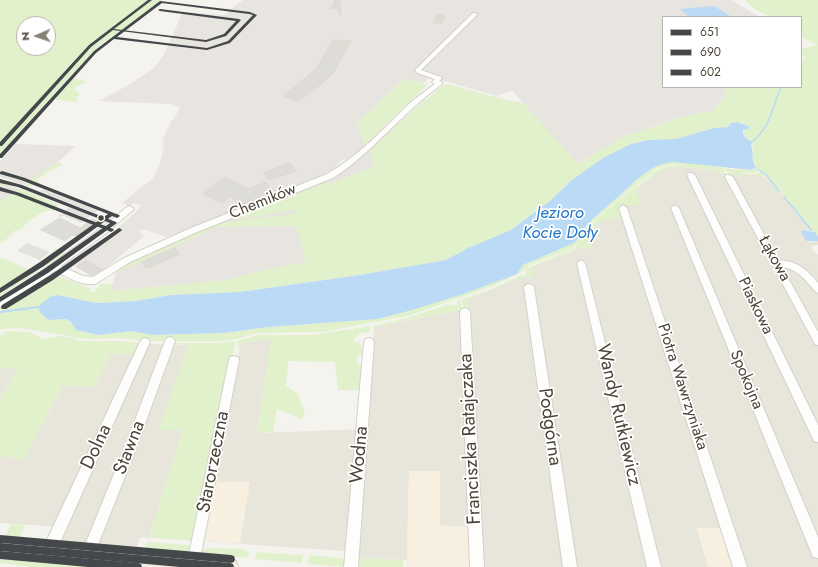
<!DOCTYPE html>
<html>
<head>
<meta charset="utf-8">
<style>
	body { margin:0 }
	#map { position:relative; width:818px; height:567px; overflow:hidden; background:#f4f3ee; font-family:Jost,sans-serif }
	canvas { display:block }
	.legend { position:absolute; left:662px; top:16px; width:140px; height:72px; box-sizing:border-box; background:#fff; border:1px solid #b7b5af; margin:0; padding:5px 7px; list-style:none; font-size:12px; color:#4c4537 }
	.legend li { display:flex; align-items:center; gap:8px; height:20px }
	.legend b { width:20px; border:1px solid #b7b5af }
	.north { position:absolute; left:16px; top:16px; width:40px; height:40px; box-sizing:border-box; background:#fff; border:1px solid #b7b5af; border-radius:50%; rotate:268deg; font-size:11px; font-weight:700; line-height:16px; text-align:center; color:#4c4537 }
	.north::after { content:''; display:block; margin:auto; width:14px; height:18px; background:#878277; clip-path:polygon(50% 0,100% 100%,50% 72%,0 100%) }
</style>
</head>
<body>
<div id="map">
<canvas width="818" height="567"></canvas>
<ul class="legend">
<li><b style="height:5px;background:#45484a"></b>651</li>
<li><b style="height:5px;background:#45484a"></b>690</li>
<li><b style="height:5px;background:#45484a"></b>602</li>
</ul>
<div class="north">N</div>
</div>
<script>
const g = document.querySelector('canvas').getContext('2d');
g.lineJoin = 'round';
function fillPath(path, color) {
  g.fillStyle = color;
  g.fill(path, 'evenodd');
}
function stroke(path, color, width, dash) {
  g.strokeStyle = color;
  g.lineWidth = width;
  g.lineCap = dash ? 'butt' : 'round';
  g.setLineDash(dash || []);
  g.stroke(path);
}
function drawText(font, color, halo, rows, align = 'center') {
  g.font = font + ' Jost,sans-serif';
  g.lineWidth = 3.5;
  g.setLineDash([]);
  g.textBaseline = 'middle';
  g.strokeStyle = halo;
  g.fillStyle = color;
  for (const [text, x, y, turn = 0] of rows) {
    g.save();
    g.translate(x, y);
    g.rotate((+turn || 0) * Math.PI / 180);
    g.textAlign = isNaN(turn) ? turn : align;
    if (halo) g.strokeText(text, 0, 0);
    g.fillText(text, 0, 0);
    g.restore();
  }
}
fillPath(new Path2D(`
	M674 166 706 169 724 174 726 177V174H735L762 175 783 196 810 230H803L801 232 806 241 809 242 818 241V245L810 246 818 255V567H747L734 529 697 528 708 567H482L440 525V471H409L407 560 357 558 358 552 140 537 137 547 58 541 64 527 0 523V456L24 459 63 385 94 387 111 353 142 355 147 344 189 345 159 429 183 430 149 537 240 543 213 482 241 343 272 338 257 433 367 429 374 327 461 310 468 306V299L522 277H532L531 267 581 248H592L588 232 605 219H624L620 205 660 170Z
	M0 368 17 370 0 399Z`), '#e8e5db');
fillPath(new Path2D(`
	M409 471H440V525L470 527 472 567H407Z
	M213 482H250L240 543 202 541Z
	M697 528H722L735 567H708Z`), '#f7efe0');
fillPath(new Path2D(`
	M243 0H731L760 17H663V87H734L711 112H704L670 120 645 130 626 135 445 243 307 262 230 280 110 291 118 267 195 232 336 176 370 148 421 103 433 95 442 86 447 84 498 98 523 103 512 90 497 96 430 77 424 83 404 79 357 123 366 146 348 159 342 160 333 170 279 194 167 237 143 229 139 232 145 235 94 278 72 264 117 229 142 206 134 203 128 208 126 207 127 205 122 203 153 178 160 164 164 147 162 146 164 142 162 141 172 120 175 117 180 108 172 104 99 101 132 83 154 68 164 55 181 16 185 12 224 15Z
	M16 144 76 146 58 162 24 185 0 177V162Z
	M0 185H8L19 189 0 202Z`), '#e8e4df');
fillPath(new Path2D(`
	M0 0H162L145 14 98 46 0 153ZM24 24H48V48H24Z
	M745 0H818V236L815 232 810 230 783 196 762 175H728L726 169 723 168 727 178 724 174 706 169 687 167 686 165 721 168 686 165V167C659 165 655 175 636 191L641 205H620L624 219H605L588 232 592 248H581L531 267 533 277H526L525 272 527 268 574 249 595 220 637 186 639 187 638 186C655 171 658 166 682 165 672 163 664 165 655 170L595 219C586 228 582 241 571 249L529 265 522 272 490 287 411 315 322 332 258 333 236 339 221 341H146L118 338 87 339 19 328 0 329V306L48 277H61L91 289 89 291 95 292 100 284H112L110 291 227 280 272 268 306 262 296 226 216 227 116 273 117 270 130 262 218 223 294 214V210L252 217 227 219 307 188 329 182 330 184 375 166 369 152C390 133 409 112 432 95 438 91 440 86 447 84L498 98 524 104 578 164 626 135 645 130 677 118 704 112H711L725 97V91L730 87H801V62L806 59 801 54V49L817 45 801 37V17C777 17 763 19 745 0ZM733 122H741L749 126 748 129 742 131 746 138 753 141 752 157 755 167 766 174 779 191 761 172C755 176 746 173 739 172L755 173 759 171 753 168C742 175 687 159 669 162 648 166 635 181 621 194 610 204 598 213 589 223 583 230 581 238 574 243L523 265 317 323 268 327 224 333 152 335 132 331 98 335 82 332 66 319 48 320 42 312 57 295 96 303 136 301 171 295 240 292 360 275 446 260 468 248 511 230 550 201 572 180 603 158 631 144 649 140 676 139 714 128 728 127Z
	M74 78 87 82 74 88 80 95 75 97 78 100 76 102 56 100 57 97Z
	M404 79 411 81 413 80 427 85 365 144 357 123Z
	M58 162 63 165 50 171 38 179 37 182 30 186 24 185Z
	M0 183 18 188 58 204 54 211C43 207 27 224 18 231L16 230 12 233 13 234 0 244V202L19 189 8 185H0Z
	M57 248 65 253 48 265 39 263Z
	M2 258 32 271 35 269 38 271 0 296V260Z
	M523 274V277L468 299V306L464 309 462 299 492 289Z
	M460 299 462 309 461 310 374 327 373 330V326L407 318 450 304 452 306 458 304 457 301Z
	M371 326 370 332 360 333 354 339V342H359L364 352 357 356V363L363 366 362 390H338L335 362 288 361V370L285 385 298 394 305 414 302 419 277 409 273 432 257 433 271 338 241 343 238 350 237 341 258 335H312Z
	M8 331 31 332 42 339 61 336 77 339 78 341H117L142 343 136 355 111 353 94 387 63 385 24 459 0 456V399L17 370 0 368V336Z
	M235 341 232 360 195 537 191 540 149 537 183 430H158L189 345 170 344 171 343H221Z
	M11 524 25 525 19 538 5 537Z
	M147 542 189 545 190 547 187 553 145 549Z
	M209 548 244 549 249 552 248 557 246 558 202 554 203 550Z
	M257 552 303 555 302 563 255 559Z
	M0 553 161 567H32L0 563Z
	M309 555 341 558 345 560 346 567 308 564Z
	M357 558 403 560V567H358Z`), '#e0f1cc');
fillPath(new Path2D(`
	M43 189 98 210 95 213 39 191Z
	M69 207 91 215 81 223 64 216 57 217Z
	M27 243 50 252 40 260 17 251Z`), '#e3e2dc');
fillPath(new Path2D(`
	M714 6 732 17H689L680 9Z
	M737 122 749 126V129L743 130C742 137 748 140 754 142L751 144C754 153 750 164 759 170L754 168 752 170 673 162C651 163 635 182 619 196 609 205 598 213 589 223 583 229 581 237 574 243L523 265 517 274 463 294 412 310 377 319 268 327 224 333 189 334 152 335 132 331 98 335 76 330 71 322 66 319 48 320 39 311 40 305 50 297 57 295 96 303 136 301 171 295 240 292 360 275 446 260 468 248 511 230 550 201 572 180 603 158 631 144 649 140 676 139 714 128 728 127 731 123Z
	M803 230 815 232 818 236V241H806L801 232Z`), '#bbdaf5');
stroke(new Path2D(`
	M753 141C770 128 773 106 781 87
	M759 170 766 175 779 191
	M784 197 801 217`), '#bbdaf5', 1.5);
stroke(new Path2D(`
	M800 216 811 230
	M0 312 39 307`), '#bbdaf5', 2);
const building = new Path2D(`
	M334 0H340L341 15H340L337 8 329 9 335 3Z
	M437 14 445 15 442 23H434Z
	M333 40 351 41 333 73 325 81 298 102 283 96 316 69Z
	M290 163 296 171 269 180 264 173Z
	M225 177 249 189 266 182 273 191 275 190 277 192 239 207 231 196 222 203 203 194Z
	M60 218 80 228 92 219 101 222 81 238 72 235 65 241 41 230Z
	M175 248 179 254 146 269 142 262Z
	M86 260 102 270 91 275 77 267Z`);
fillPath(building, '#dedcd6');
stroke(building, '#dcdad3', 1);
const minor = new Path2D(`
	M473 13 478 14 421 70 441 77 442 78 439 81 442 82V84C433 91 424 98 416 105 388 130 364 158 333 178L197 232 130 262 97 283C84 288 66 276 55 271L23 293 0 307V298L17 289 99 230 127 207 130 206 134 209 105 234 61 266 83 276 93 277 124 258 191 228 327 174C359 156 384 128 410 103 418 96 427 90 435 84L432 82 435 79 417 73 415 70Z
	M688 173H691L695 175 818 425V442L814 441 687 175Z
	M726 175H729L733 177 778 260C797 261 807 269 818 283V293L815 291C805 280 798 269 782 267L818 332V345L815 344 725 177Z
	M623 205 627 208 747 567H733L619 208Z
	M675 205 679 208 818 537V558L813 557 671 208Z
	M581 260 585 263 661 567H647L577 263Z
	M529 284 532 285 534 287 577 567H563L524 287 526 285Z
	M465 308 468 309 470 312 484 567H470L460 312 462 309Z
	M170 337 173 338 175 341 136 449 92 560 87 561 82 560 81 555 124 449 165 341 167 338Z
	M145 338 148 339 150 342 54 556 49 557 44 556 43 551 44 546 140 342 142 339Z
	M369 338 372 339 374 342 358 567H344L364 342 366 339Z
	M234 356 238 357 239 360 199 564 198 567H188L187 564 229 360 230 357Z`);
const major = new Path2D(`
	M0 539 230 559 236 561 238 567H139L0 555Z`);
stroke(minor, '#d2d1cb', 2);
stroke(major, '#d8d1b9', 2);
fillPath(minor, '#fdfdfc');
fillPath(major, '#f2f0e6');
fillPath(new Path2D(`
	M160 1 250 12 257 15 230 43 207 50 114 39 96 53 2 158H0V154L94 51ZM162 3 249 14 253 15 228 41 207 48 117 37Z
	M0 179 22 185 116 222 117 223 48 273 0 302V297L44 269 110 223 18 187 0 183Z
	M0 543 230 563 233 564 234 567H180L0 551Z`), '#45484a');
fillPath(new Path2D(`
	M0 187 20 193 113 229 114 230 111 232 109 231 16 195 0 191Z
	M119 228 121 229 122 230 121 231 53 280 6 309H2L1 307 2 305 49 276Z
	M0 551 138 563 141 564 142 567H88L0 559Z`), '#45484a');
fillPath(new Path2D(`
	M148 0H152L114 29 206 40 224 34 236 21 160 11 158 10 160 9 239 19 241 20 226 36 206 42 113 30 91 47 2 146H0V142L89 45Z
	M2 171 25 178 119 215 120 216 117 218 112 216 44 266 0 293V288L40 262 108 214 21 180 0 174V172Z
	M0 535 231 555 234 556 235 559 234 562 231 563 1 543H0Z`), '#45484a');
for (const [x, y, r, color] of [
	[101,218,3.5,"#4c4537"]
]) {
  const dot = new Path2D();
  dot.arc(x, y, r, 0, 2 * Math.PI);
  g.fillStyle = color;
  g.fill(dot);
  stroke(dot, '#fff', 1.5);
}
drawText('16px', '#4c4537', '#fff', [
	["Chemików",263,202,-22],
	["Łąkowa",774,259,61],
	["Piaskowa",755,306,64],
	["Spokojna",746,380,67],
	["Piotra Wawrzyniaka",682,387,72]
]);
drawText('italic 17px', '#2377c6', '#fff', [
	["Jezioro",560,214],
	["Kocie Doły",560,234]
]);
drawText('19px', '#4c4537', '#fff', [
	["Wandy Rutkiewicz",618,415,77],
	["Podgórna",549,427,82],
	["Franciszka Ratajczaka",471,439,-93],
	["Dolna",97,447,-65],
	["Stawna",130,448,-69],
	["Wodna",360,455,-85],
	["Starorzeczna",214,462,-79]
]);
</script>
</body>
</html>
